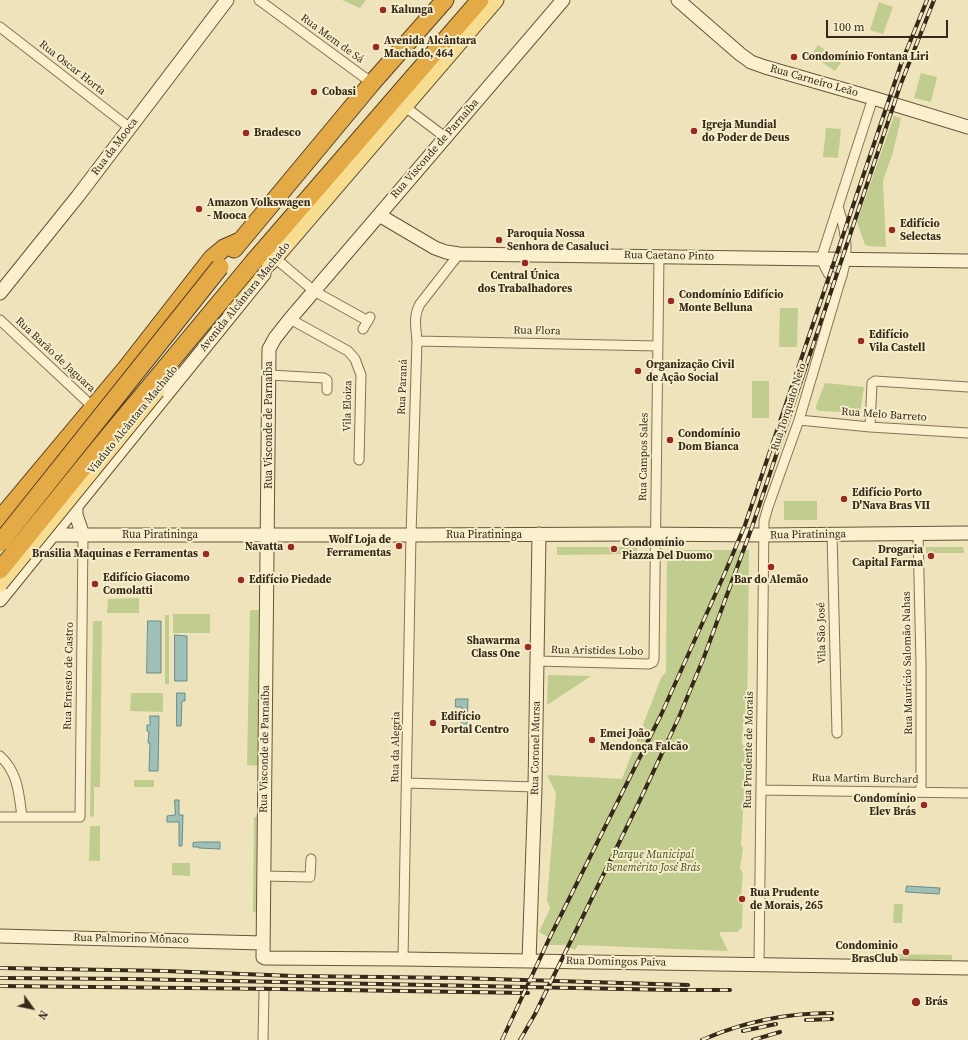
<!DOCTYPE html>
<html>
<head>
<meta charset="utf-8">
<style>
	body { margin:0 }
	#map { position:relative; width:968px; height:1040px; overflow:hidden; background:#efe3bb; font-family:"Source Serif 4",serif }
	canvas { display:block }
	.north { position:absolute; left:12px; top:988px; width:40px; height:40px; -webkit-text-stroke:3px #f6edcb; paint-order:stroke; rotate:123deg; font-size:11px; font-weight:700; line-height:16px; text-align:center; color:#35291a }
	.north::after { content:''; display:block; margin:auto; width:14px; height:18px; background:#35291a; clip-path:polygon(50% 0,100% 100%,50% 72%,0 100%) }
	.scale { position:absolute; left:826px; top:20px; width:122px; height:18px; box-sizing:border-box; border:2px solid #35291a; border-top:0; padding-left:5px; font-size:12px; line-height:14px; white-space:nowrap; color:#35291a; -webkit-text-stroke:3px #f6edcb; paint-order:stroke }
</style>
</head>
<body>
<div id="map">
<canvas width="968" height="1040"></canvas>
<div class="north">N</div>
<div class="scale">100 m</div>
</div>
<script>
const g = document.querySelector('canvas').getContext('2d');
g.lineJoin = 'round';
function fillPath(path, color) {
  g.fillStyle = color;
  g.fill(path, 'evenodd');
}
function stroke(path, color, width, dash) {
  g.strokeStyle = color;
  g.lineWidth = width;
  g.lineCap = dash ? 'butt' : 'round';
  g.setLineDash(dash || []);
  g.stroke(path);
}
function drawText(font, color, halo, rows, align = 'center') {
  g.font = font + ' "Source Serif 4",serif';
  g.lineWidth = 4;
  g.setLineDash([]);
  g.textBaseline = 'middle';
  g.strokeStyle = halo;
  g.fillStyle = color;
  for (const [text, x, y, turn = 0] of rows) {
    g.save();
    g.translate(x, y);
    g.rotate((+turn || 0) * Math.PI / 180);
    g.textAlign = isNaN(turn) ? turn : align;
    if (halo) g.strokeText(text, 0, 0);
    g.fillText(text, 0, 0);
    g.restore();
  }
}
fillPath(new Path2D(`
	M342 0H366L360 8Z
	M879 2 893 7 883 34 870 30Z
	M818 45 842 61 835 71 811 55Z
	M921 73 937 77 931 102 914 98Z
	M894 116 901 118 893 152 883 181 886 247 868 246 865 245 857 222Z
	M826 128 841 129 838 158 823 157Z
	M780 308H798L797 347H779Z
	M752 381H769V418H752Z
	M825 383 864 387 860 413 819 411 816 409V406Z
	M784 501H817V520H784Z
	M557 547H637V554L557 555Z
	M926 547H963L964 553H926Z
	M667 550H749L747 725H743L742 744 747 749 741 845 743 848 740 869 743 873 741 896 743 899 742 927 738 932H719L728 951 578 945 575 950 565 945H549L547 943 550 938 539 932 550 909 547 900 556 793 547 775 622 779 661 678 666 672Z
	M139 598V613H107L108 599Z
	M250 610H259L258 766 247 765Z
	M173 614H210V633H173Z
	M165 615H169V684H165Z
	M93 621H102L100 787H94V817L90 816Z
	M548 675 591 676 547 705Z
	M131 693H163V712L130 711Z
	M134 780H154V787H134Z
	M254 817H257L256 912H253Z
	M90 826H100V861H89Z
	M172 863H190V876L172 875Z
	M894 904H903L902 923H893Z
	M891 954 952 955V960L891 959Z`), '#c1cd8f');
const water = new Path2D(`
	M148 621H161V673H147Z
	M175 635 187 636V681H175Z
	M177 693H185V701H182L181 726H177Z
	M456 699H468L467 727 461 726 462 707H456Z
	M150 716H159L158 771H149L150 743H148L149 732 147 731V725H150Z
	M175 800H179V815H183L182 846H179V822H167V816L175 815Z
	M199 842H220V849L199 848V847H193V843Z
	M907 886 940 888 939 894 906 892Z`);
fillPath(water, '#9fc0b8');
stroke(water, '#678d86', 1);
const street = new Path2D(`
	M259 0 372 83
	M0 27 130 128
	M404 106 445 137
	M275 258 314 291 368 321
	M839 285 828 273 821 259 873 98
	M290 319 348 351 355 359 361 375 359 460
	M0 320 93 407
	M363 329 370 317
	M417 341 657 346
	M269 375 324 378 327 380V390
	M799 420 870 427 968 433
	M870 427 872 383 875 381 968 387
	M918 533 921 663V792
	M832 534 837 733
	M537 661 649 664 653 662 654 659 659 256
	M0 756C18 772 19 794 22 817
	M407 783 535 787
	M761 790 968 793
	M0 817H80L83 535
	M264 876 310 877 311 859
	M403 959 411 535 417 341C416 328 413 316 420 304L459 254
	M759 964 764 521 768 507 799 420 839 285C850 255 847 235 838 206
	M263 1040 264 992`);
const secondary = new Path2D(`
	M563 0 290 319 275 338 269 349 263 957 265 958 403 959 968 968
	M678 0 740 54 751 62 765 67 873 98 968 127
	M379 215 435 248 446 252 459 254 968 261
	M0 293 78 196 227 0
	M76 505V515L83 535
	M34 535H411L638 534 764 535 968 533
	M0 600 264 274
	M0 936 263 943
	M529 961 535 787 539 534`);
const primary = new Path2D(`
	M227 307 254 277 275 258 496 0`);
const highway = new Path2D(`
	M234 249 372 83 445 0
	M255 260 480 0
	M0 519 127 367 212 258 224 248 240 241`);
stroke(street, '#877354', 11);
stroke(secondary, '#685438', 15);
stroke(primary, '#544029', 17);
stroke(highway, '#544029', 19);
stroke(street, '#faf0ce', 9);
stroke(secondary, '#faf0ce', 13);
stroke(primary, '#f6dd8f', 15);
stroke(highway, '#e4aa46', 17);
const rail = new Path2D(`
	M0 968 165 971 294 976 458 978 688 985
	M0 978 132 979 674 990H730
	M0 986 281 989 528 993
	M806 1020 832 1019
	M743 1031 776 1024
	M502 1040 549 939 661 715 724 575 745 525 901 64 927 0
	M520 1040 535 1014 641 798 679 717 704 657 752 527 900 86 934 0
	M702 1040C743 1022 787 1013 832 1013
	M753 1040 780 1032`);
stroke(rail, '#35291a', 4);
stroke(rail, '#f6edcb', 2.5, [8]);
const primaryBridge = new Path2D(`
	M0 584 157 391`);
const highwayBridge = new Path2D(`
	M0 543 220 267
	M0 570 102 444 255 260`);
stroke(primaryBridge, '#544029', 17, []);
stroke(highwayBridge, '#544029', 19, []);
stroke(primaryBridge, '#f6dd8f', 15);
stroke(highwayBridge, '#e4aa46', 17);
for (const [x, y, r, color] of [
	[383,10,4,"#982a22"],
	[376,47,4,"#982a22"],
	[794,57,4,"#982a22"],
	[314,92,4,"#982a22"],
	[694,131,4,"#982a22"],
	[246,133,4,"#982a22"],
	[199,209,4,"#982a22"],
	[892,230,4,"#982a22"],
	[499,240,4,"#982a22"],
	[525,263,4,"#982a22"],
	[671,301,4,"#982a22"],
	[861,341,4,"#982a22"],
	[638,371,4,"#982a22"],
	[670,440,4,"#982a22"],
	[844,499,4,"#982a22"],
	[399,546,4,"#982a22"],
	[291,547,4,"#982a22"],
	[614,549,4,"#982a22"],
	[206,554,4,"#982a22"],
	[931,556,4,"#982a22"],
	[771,567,4,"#982a22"],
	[241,580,4,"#982a22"],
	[95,584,4,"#982a22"],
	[528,647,4,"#982a22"],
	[433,723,4,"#982a22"],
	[592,740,4,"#982a22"],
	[924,805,4,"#982a22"],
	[742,899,4,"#982a22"],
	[906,952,4,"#982a22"],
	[916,1002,5,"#982a22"]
]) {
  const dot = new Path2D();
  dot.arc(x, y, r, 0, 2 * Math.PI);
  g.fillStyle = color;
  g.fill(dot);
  stroke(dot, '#f6edcb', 1.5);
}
drawText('bold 11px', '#35291a', '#f6edcb', [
	["Kalunga",391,10],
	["Avenida Alcântara",384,41],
	["Machado, 464",384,54],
	["Condomínio Fontana Liri",802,57],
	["Cobasi",322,92],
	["Igreja Mundial",702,125],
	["do Poder de Deus",702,138],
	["Bradesco",254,133],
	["Amazon Volkswagen",207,203],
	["- Mooca",207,216],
	["Edifício",900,224],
	["Selectas",900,237],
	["Paroquia Nossa",507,234],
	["Senhora de Casaluci",507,247],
	["Central Única",525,276,"center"],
	["dos Trabalhadores",525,289,"center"],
	["Condomínio Edifício",679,295],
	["Monte Belluna",679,308],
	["Edifício",869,335],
	["Vila Castell",869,348],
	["Organização Civil",646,365],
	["de Ação Social",646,378],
	["Condomínio",678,434],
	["Dom Bianca",678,447],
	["Edifício Porto",852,493],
	["D'Nava Bras VII",852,506],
	["Wolf Loja de",391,540,"right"],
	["Ferramentas",391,553,"right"],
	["Condomínio",622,543],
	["Piazza Del Duomo",622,556],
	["Navatta",283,547,"right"],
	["Drogaria",923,550,"right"],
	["Capital Farma",923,563,"right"],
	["Brasilia Maquinas e Ferramentas",198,554,"right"],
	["Edifício Giacomo",103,578],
	["Comolatti",103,591],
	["Edifício Piedade",249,580],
	["Bar do Alemão",771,580,"center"],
	["Shawarma",520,641,"right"],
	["Class One",520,654,"right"],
	["Edifício",441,717],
	["Portal Centro",441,730],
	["Emei João",600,734],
	["Mendonça Falcão",600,747],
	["Condomínio",916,799,"right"],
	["Elev Brás",916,812,"right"],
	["Rua Prudente",750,893],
	["de Morais, 265",750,906],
	["Condominio",898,946,"right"],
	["BrasClub",898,959,"right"],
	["Brás",925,1002]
], 'left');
drawText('11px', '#35291a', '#f6edcb', [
	["Rua Mem de Sá",332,39,36],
	["Rua Oscar Horta",72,68,38],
	["Rua Carneiro Leão",814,81,16],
	["Rua da Mooca",115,147,-53],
	["Rua Visconde de Parnaíba",435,149,-49],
	["Rua Caetano Pinto",669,256,1],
	["Avenida Alcântara Machado",245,297,-51],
	["Rua Flora",537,331,1],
	["Rua Barão de Jaguara",55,355,43],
	["Rua Paraná",403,387,-88],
	["Vila Eloiza",348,406,-89],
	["Rua Torquato Neto",789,407,-72],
	["Rua Melo Barreto",884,415,4],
	["Viaduto Alcântara Machado",133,420,-51],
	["Rua Visconde de Parnaíba",269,425,-90],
	["Rua Campos Sales",644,457,-89],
	["Rua Piratininga",160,535],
	["Rua Piratininga",484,535],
	["Rua Piratininga",808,535,-1],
	["Vila São José",822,633,-91],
	["Rua Aristides Lobo",597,651,1],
	["Rua Maurício Salomão Nahas",908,663,-91],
	["Rua Ernesto de Castro",69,676,-89],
	["Rua da Alegria",396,747,-89],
	["Rua Coronel Mursa",536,748,-89],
	["Rua Visconde de Parnaíba",265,749,-89],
	["Rua Prudente de Morais",749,750,-89],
	["Rua Martim Burchard",865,779,1],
	["Rua Palmorino Mônaco",131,939,1],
	["Rua Domingos Paiva",616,962,1]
]);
drawText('italic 11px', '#425220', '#f6edcb', [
	["Parque Municipal",653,855],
	["Benemérito José Brás",653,868]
]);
</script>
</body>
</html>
